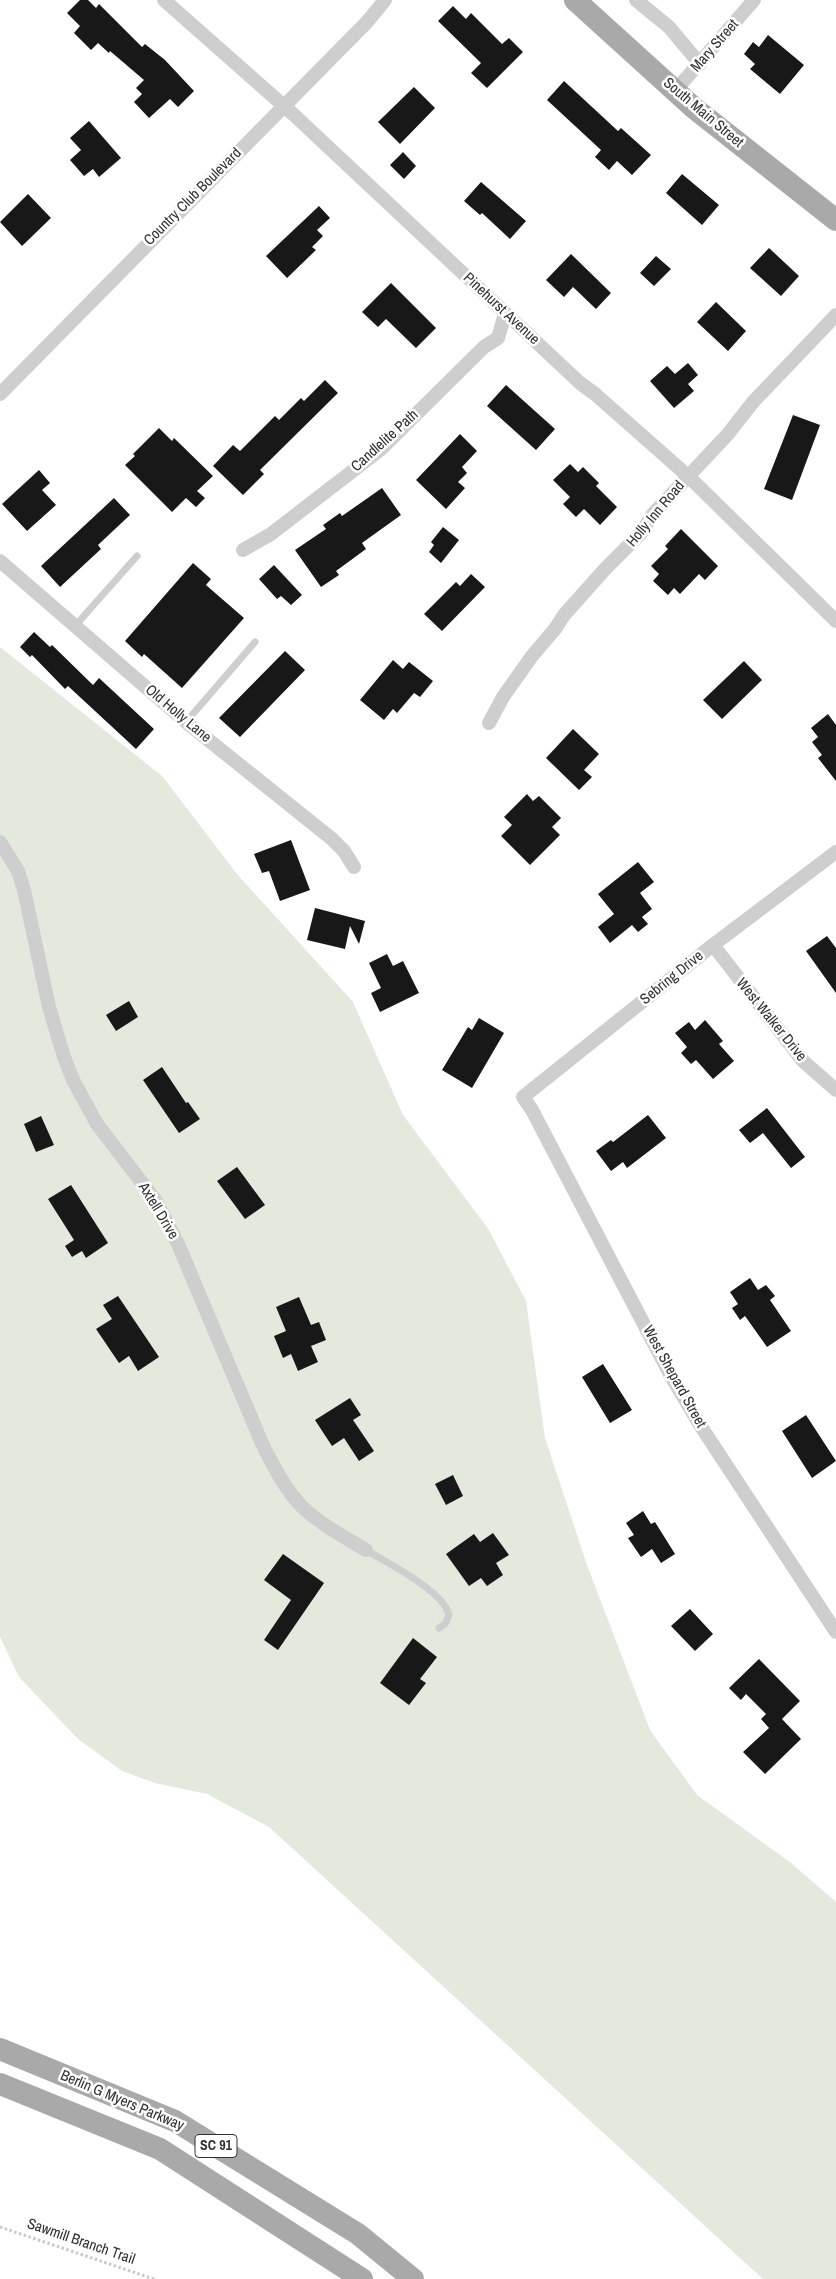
<!DOCTYPE html>
<html>
<head>
<meta charset="utf-8">
<style>
	body { margin:0 }
	canvas { display:block; background:#fff }
</style>
</head>
<body>
<canvas width="836" height="2279"></canvas>
<script>
const g = document.querySelector('canvas').getContext('2d');
g.lineJoin = 'round';
function fillPath(path, color) {
  g.fillStyle = color;
  g.fill(path, 'evenodd');
}
function stroke(path, color, width, dash) {
  g.strokeStyle = color;
  g.lineWidth = width;
  g.lineCap = dash ? 'butt' : 'round';
  g.setLineDash(dash || []);
  g.stroke(path);
}
function drawText(font, color, halo, rows, align = 'center') {
  g.font = font + ' "Archivo Narrow",sans-serif';
  g.lineWidth = 5;
  g.setLineDash([]);
  g.textBaseline = 'middle';
  g.strokeStyle = halo;
  g.fillStyle = color;
  for (const [text, x, y, turn = 0] of rows) {
    g.save();
    g.translate(x, y);
    g.rotate((+turn || 0) * Math.PI / 180);
    g.textAlign = isNaN(turn) ? turn : align;
    if (halo) g.strokeText(text, 0, 0);
    g.fillText(text, 0, 0);
    g.restore();
  }
}
fillPath(new Path2D(`
	M0 647 162 776 237 874 353 1002 403 1115 489 1230 526 1301 545 1438 587 1565 650 1730 697 1795 791 1863 836 1902V2279H763L269 1827 207 1794 155 1783 122 1771 78 1739 19 1677 0 1637Z`), '#e4e9dd');
fillPath(new Path2D(`
	M80 0H88L96 8 99 4 142 47 145 44 165 60 194 91 178 107 170 99 149 118 134 102 142 94 136 88 144 80 110 51 109 53 98 43 91 50 74 33 80 26 67 13Z
	M453 6 466 19 471 13 502 44 509 38 523 52 487 88 471 73 481 63 438 21Z
	M768 35 804 65 780 94 750 69 755 64 744 54 753 42 759 47Z
	M564 81 618 131 621 128 651 155 632 175 617 161 609 170 595 157 601 150 547 100Z
	M414 87 435 108 400 144 378 122Z
	M89 121 121 158 99 177 93 169 84 176 70 160 81 150 70 138Z
	M403 152 416 166 404 179 390 165Z
	M682 174 719 205 702 225 666 193Z
	M481 182 526 221 510 239 482 213 480 215 464 201Z
	M28 194 51 218 22 246 0 222Z
	M319 206 330 218 317 230 323 236 312 247 316 250 287 278 266 256Z
	M769 248 799 276 781 296 750 268Z
	M571 254 611 293 596 309 573 287 564 297 546 280Z
	M656 256 671 269 654 286 640 273Z
	M391 283 436 328 416 348 386 319 378 327 362 312Z
	M716 302 746 331 728 351 697 322Z
	M688 363 698 375 688 384 694 391 674 408 650 381 667 366 675 374Z
	M325 380 338 393 260 470 264 474 243 495 213 466 233 445 240 451 275 416 279 420 301 398 304 401Z
	M506 385 555 429 536 450 487 406Z
	M793 415 820 425 792 500 764 489Z
	M159 428 172 441 174 438 213 476 197 491 205 498 196 507 186 498 172 512 125 465 135 456 133 454Z
	M460 434 477 451 462 467 467 473 458 482 465 488 446 509 416 480Z
	M570 464 578 472 583 467 599 483 596 486 617 507 600 525 584 509 576 517 563 504 570 497 553 480Z
	M39 470 50 483 42 490 56 505 27 531 2 504Z
	M382 488 401 515 362 543 366 549 336 571 339 575 321 587 295 550 326 529 323 525 340 513 342 516Z
	M114 498 130 515 98 545 101 549 60 587 41 566Z
	M443 527 459 540 441 563 429 552 434 545 431 542Z
	M681 529 718 566 705 580 699 574 680 594 674 588 668 595 653 581 659 574 651 566 668 549 665 546Z
	M193 563 211 579 206 585 244 618 182 688 144 654 142 657 125 641Z
	M274 565 302 595 291 605 281 596 277 599 259 579Z
	M471 574 485 587 442 631 424 614 456 582 460 586Z
	M34 632 50 647 52 645 93 685 99 678 154 729 136 749 68 686 65 689 32 655 30 657 20 647Z
	M285 651 305 670 240 737 219 718Z
	M393 660 403 669 409 662 433 681 420 697 414 693 397 713 393 709 384 720 360 700Z
	M744 661 762 680 722 719 703 700Z
	M828 714 836 725V781L818 758 822 755 812 742 818 737 811 728Z
	M573 729 599 754 584 770 592 777 579 790 546 758Z
	M527 794 533 801 539 796 561 818 552 827 560 835 530 865 501 836 512 825 504 817Z
	M291 840 310 890 280 901 269 871 262 873 254 854Z
	M638 862 654 882 640 893 652 909 642 917 648 924 638 932 632 925 610 943 598 927 614 914 598 894Z
	M315 908 365 921 359 944 350 926 345 949 307 940Z
	M827 936 836 948V993L806 951Z
	M387 954 393 966 403 961 419 993 380 1012 371 993 381 988 369 963Z
	M129 1001 138 1017 116 1031 106 1015Z
	M479 1018 504 1033 472 1088 442 1070 468 1027 472 1030Z
	M705 1020 723 1041 719 1044 734 1061 713 1079 696 1060 691 1064 681 1053 687 1047 675 1033 689 1022 695 1030Z
	M162 1067 186 1103 188 1102 200 1119 179 1133 143 1080Z
	M767 1108 805 1157 791 1168 763 1133 750 1143 739 1130Z
	M648 1115 666 1138 627 1168 623 1162 611 1171 596 1151 611 1140 613 1142Z
	M41 1116 54 1145 36 1152 24 1124Z
	M237 1167 265 1205 245 1219 217 1181Z
	M71 1185 108 1243 86 1258 82 1251 72 1257 65 1246 74 1240 48 1199Z
	M750 1278 758 1290 766 1285 775 1296 770 1300 791 1331 767 1347 745 1316 740 1320 732 1308 738 1304 730 1292Z
	M118 1296 159 1357 138 1371 129 1356 119 1363 96 1329 112 1319 103 1305Z
	M299 1297 311 1325 319 1322 326 1340 311 1346 318 1362 298 1371 291 1354 283 1358 274 1336 286 1331 276 1307Z
	M603 1364 632 1410 610 1423 582 1377Z
	M350 1398 361 1415 353 1420 374 1451 359 1461 344 1438 332 1446 315 1420Z
	M806 1415 836 1461 812 1478 782 1431Z
	M453 1475 463 1496 446 1505 435 1484Z
	M643 1511 651 1524 655 1522 675 1554 661 1563 652 1549 641 1557 628 1538 634 1535 626 1523Z
	M493 1533 509 1555 496 1563 503 1575 487 1586 481 1578 469 1586 446 1554 474 1534 480 1542Z
	M283 1554 324 1583 278 1650 264 1640 291 1600 264 1580Z
	M690 1609 713 1634 695 1651 671 1626Z
	M413 1638 437 1657 420 1679 426 1683 409 1705 380 1683Z
	M759 1659 800 1701 782 1719 801 1739 765 1774 743 1752 769 1728 761 1719 766 1714 746 1694 741 1700 729 1688Z`), '#181818');
stroke(new Path2D(`
	M0 2227 154 2279`), '#c8c8c8', 3, [2.5, 2.5]);
stroke(new Path2D(`
	M75 626 137 556
	M186 722 255 642
	M366 1550C387 1563 444 1591 449 1615L445 1624 439 1628`), '#cecece', 7);
stroke(new Path2D(`
	M164 0 293 114 580 383 595 394 688 476 836 621
	M636 0 669 27 700 64
	M675 91 754 0
	M0 394 367 22 385 0
	M243 550 271 534 381 449 484 347 498 338 505 314
	M0 561 186 722 332 839 344 851 354 867
	M489 723 503 697 532 656 555 629 564 615 606 568 641 533 653 514 728 434 753 402 836 315
	M0 842 18 871 24 890 49 1007 64 1057 73 1080 97 1124 156 1201 178 1244 261 1441C271 1462 282 1484 297 1501 311 1519 346 1538 366 1550
	M836 852 713 945 523 1097 532 1110 671 1376 700 1425 836 1632
	M713 945 803 1061 836 1090`), '#cecece', 14);
stroke(new Path2D(`
	M575 0 694 108 836 220
	M0 2049 175 2121 358 2234 413 2279
	M0 2084 160 2149 362 2279`), '#a9a9a9', 22);
for (const [x, y, w] of [
	[216,2146,42]
]) {
  const box = new Path2D();
  box.roundRect(x - w / 2, y - 11.5, w, 23, 4);
  g.fillStyle = '#fff';
  g.fill(box);
  stroke(box, '#313131', 1);
}
drawText('bold 14px', '#313131', null, [
	["SC 91",216,2146]
]);
drawText('15px', '#313131', '#fff', [
	["Mary Street",715,46,-49],
	["South Main Street",703,113,40],
	["Country Club Boulevard",193,197,-45],
	["Pinehurst Avenue",501,309,43],
	["Candlelite Path",385,441,-42],
	["Holly Inn Road",656,514,-50],
	["Old Holly Lane",178,714,40],
	["Sebring Drive",672,978,-39],
	["West Walker Drive",771,1020,51],
	["Axtell Drive",158,1211,59],
	["West Shepard Street",674,1377,61],
	["Berlin G Myers Parkway",122,2101,23],
	["Sawmill Branch Trail",81,2242,19]
]);
</script>
</body>
</html>
